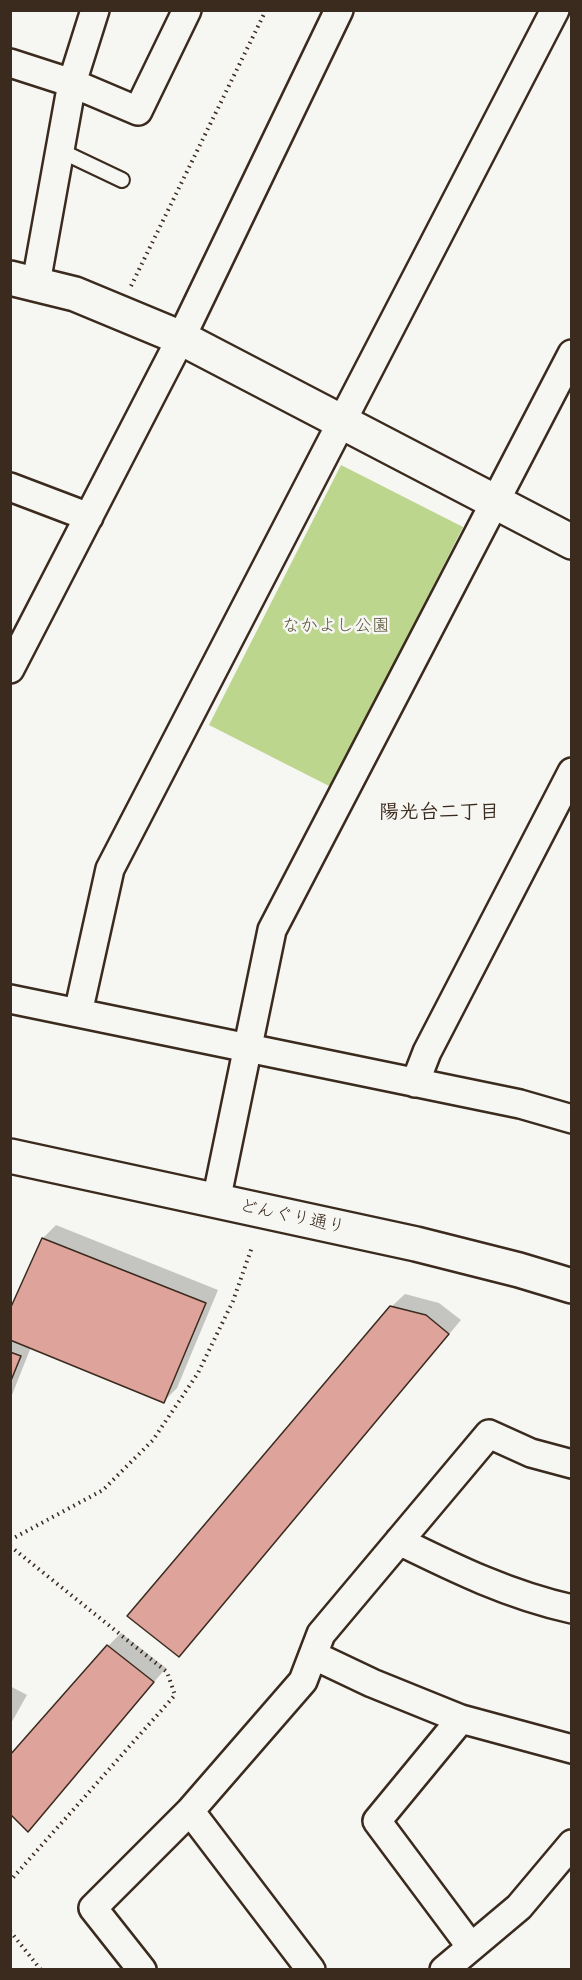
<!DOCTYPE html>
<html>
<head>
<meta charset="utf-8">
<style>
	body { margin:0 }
	#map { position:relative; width:582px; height:1980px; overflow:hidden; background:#f6f6f2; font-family:Pangolin,sans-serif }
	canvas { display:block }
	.frame { position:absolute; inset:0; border:12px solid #3b2a1e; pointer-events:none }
</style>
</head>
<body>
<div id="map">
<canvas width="582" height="1980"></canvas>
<div class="frame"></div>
</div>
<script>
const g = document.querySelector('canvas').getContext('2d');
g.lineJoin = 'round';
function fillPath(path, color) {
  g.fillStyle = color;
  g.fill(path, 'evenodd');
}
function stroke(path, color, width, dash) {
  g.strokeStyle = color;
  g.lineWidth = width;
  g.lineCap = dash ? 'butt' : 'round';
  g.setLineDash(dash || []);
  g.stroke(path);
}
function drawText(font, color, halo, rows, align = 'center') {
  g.font = font + ' Pangolin,"Klee One",sans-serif';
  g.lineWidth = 5;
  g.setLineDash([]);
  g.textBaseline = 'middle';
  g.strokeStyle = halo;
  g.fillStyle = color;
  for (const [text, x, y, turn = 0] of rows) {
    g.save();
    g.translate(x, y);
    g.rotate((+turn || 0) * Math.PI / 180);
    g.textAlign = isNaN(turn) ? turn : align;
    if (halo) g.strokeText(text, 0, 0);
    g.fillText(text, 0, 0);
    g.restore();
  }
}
fillPath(new Path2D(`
	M341 465 463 527 331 787 209 725Z`), '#bdd68d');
fillPath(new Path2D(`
	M56 1225 218 1290 177 1388 164 1401 31 1347 10 1400V1313L43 1238Z
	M405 1294 439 1303 461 1320 192 1642 391 1307Z
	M121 1633 166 1668 28 1830 108 1646Z
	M10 1686 27 1695 10 1725Z`), '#0003');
const building = new Path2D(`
	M42 1238 206 1303 164 1403 10 1340V1309Z
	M390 1306 426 1315 449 1334 179 1657 127 1616Z
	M10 1352 21 1356 10 1383Z
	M107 1645 154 1682 28 1832 10 1814V1755Z`);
fillPath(building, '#dea49c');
stroke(building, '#3b2a1e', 1.5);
const lane = new Path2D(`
	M61 151 122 180`);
const street = new Path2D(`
	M10 63 72 83 138 111 187 10
	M36 283 72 83 95 10
	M10 487 89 517
	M10 669 181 338 339 10
	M10 999 520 1104 572 1119
	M78 1013 110 869 555 10
	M415 1083 427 1052 572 772
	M216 1201 272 930 572 354
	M399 1541C456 1569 509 1595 572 1609
	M313 1655 372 1683 461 1719 572 1749
	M461 1719 377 1821 471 1947
	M190 1811 311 1970
	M142 1970 93 1908 190 1811 303 1681 321 1634 489 1434 531 1453 572 1464
	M444 1970 519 1907 572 1844`);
const secondary = new Path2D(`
	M10 278 75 294 181 338 572 542
	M10 1156 416 1244 519 1270 572 1286`);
stroke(lane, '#3b2a1e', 18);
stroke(street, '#3b2a1e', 32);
stroke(secondary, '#3b2a1e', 38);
stroke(new Path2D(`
	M131 286 266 10
	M10 1540 103 1490 153 1440 198 1373 233 1301 252 1247
	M10 1546 167 1672 175 1695 10 1881
	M10 1931 41 1970`), '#3b2a1e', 4, [1.5, 4.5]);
stroke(lane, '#f6f6f2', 14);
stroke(street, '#f6f6f2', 27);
stroke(secondary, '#f6f6f2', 33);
drawText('18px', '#5c553a', '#f6f6f2', [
	["なかよし公園",336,626]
]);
drawText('18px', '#3b2a1e', '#f6f6f2', [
	["どんぐり通り",292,1217,12]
]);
drawText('bold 20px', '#3b2a1e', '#f6f6f2', [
	["陽光台二丁目",439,813]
]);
</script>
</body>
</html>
